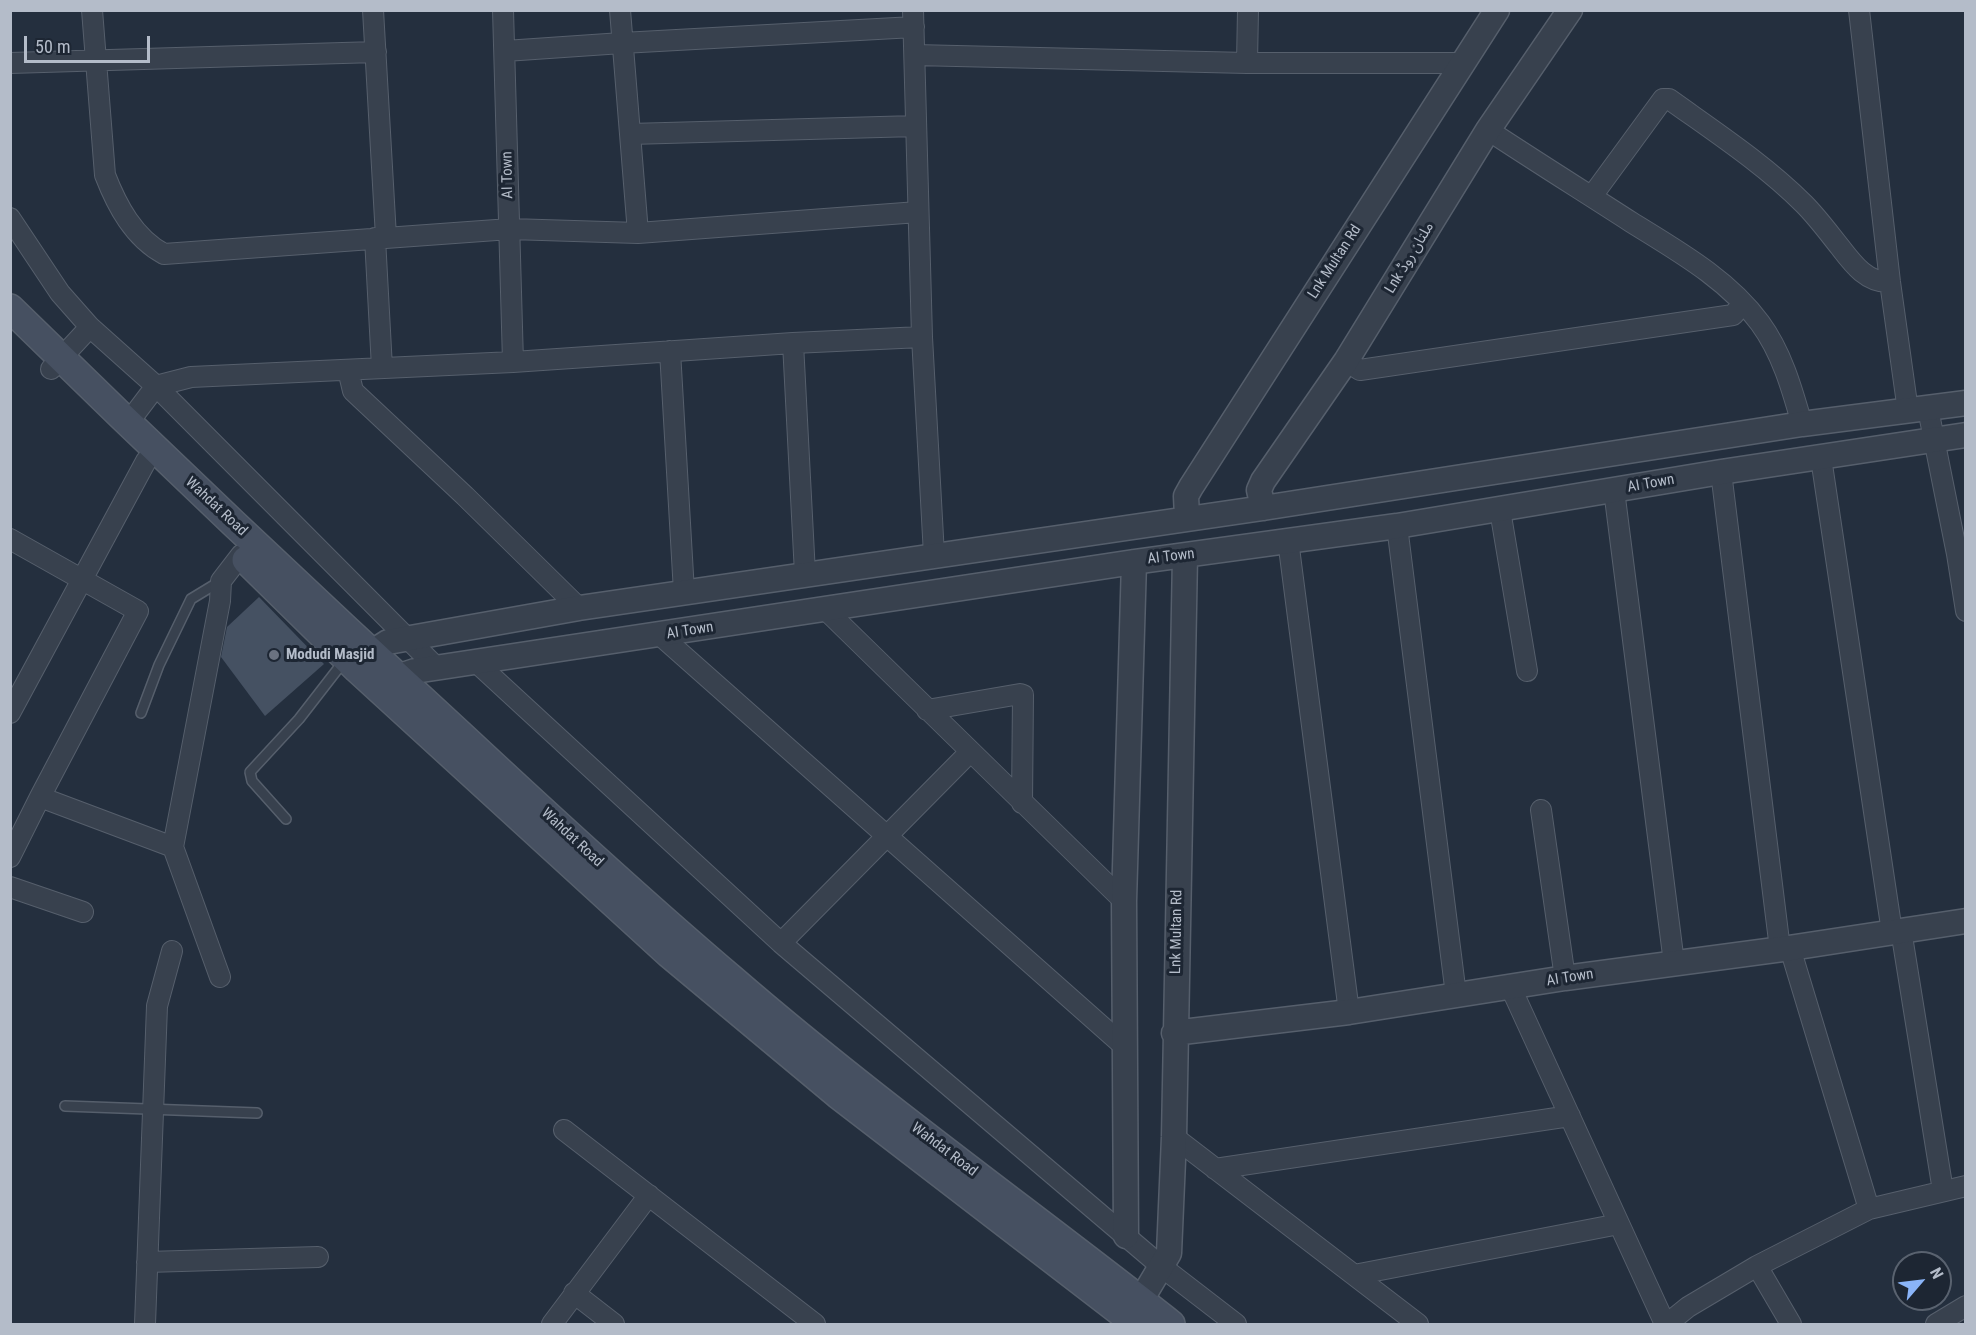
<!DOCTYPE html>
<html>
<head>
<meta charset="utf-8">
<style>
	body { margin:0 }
	#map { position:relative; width:1976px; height:1335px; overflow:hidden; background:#242f3e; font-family:"Roboto Condensed",sans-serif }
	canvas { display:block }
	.frame { position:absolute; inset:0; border:12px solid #b4bcc9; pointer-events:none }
	.north { position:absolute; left:1892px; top:1251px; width:60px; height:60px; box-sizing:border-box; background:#1d2633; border:2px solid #59626f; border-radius:50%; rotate:62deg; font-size:16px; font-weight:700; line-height:24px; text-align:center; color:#b4bcc9 }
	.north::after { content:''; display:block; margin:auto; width:21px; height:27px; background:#8ab4f8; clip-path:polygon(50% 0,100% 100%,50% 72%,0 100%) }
	.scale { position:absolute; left:24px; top:36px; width:126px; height:27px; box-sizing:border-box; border:3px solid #b4bcc9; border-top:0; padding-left:8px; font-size:18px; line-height:21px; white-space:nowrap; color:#b4bcc9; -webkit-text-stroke:4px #1d2633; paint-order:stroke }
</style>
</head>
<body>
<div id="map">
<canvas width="1976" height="1335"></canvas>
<div class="frame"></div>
<div class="north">N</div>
<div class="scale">50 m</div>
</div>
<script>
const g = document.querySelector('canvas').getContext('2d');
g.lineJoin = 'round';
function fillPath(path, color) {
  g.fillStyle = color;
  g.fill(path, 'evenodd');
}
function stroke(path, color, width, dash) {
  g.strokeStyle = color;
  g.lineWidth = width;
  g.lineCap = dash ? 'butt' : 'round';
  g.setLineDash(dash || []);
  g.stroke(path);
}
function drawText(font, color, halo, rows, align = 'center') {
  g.font = font + ' "Roboto Condensed","Noto Sans Arabic",sans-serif';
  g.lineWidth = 6;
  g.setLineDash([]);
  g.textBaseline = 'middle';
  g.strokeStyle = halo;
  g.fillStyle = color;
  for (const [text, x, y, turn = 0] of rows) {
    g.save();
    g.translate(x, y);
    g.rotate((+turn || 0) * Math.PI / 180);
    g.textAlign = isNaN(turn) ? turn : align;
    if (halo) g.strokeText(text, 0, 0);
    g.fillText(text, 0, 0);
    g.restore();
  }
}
fillPath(new Path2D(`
	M259 597 324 664 265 716 221 657 227 627Z`), '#455162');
const service = new Path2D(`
	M141 713 159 665 191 599 219 582
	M286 819 252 781 250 772 299 719 344 661
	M65 1106 257 1113`);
const minor = new Path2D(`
	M92 10 105 175C117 206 134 238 164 254L510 229 638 233 918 212
	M373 10 386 237
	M503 10 513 362
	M620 10 638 233
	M913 10 922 337 934 555
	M1859 10 1890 282 1908 411
	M505 51 622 43 914 27
	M915 55 1247 63H1463
	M10 63 376 52
	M1247 63 1248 10
	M1488 130C1535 161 1583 191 1631 222 1676 250 1728 279 1760 323 1782 353 1792 389 1802 424
	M630 134 916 126
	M1592 196 1663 99H1669C1715 132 1764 164 1804 204 1817 217 1828 232 1840 247 1853 264 1867 283 1890 282
	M10 218 60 293 90 327 156 386 438 669
	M375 238 382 368
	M793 343 805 574
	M670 351 684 592
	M1346 361 1360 370 1733 315 1743 304
	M51 369 90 327
	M348 370 353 391 465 496 579 608
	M1928 409 1957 554 1966 611
	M128 423 156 386 191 377 513 362 793 343 922 337
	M1821 458 1892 932
	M1721 472 1780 949
	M1614 490 1674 963
	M1500 510 1527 671
	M1397 526 1456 995
	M10 539 138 611 40 797 10 857
	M1288 540 1349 1012
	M825 609 1124 901
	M660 635 1124 1046
	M477 663 781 943 1162 1267 1236 1324
	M927 710 1020 694 1023 695 1022 803
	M10 713 146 461 155 450
	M40 797 173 847
	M1541 810 1565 978
	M10 887 83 912
	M1901 930 1943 1191
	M781 943 970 752
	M1790 948 1869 1209
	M220 977 173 847 220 601 221 581 241 555
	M1511 988 1665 1324
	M564 1130 815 1324
	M1174 1137 1418 1324
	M1215 1169 1570 1116
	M147 1262 318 1257
	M1757 1266 1791 1324
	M1354 1275 1619 1224
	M574 1293 614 1324
	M145 1324 157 1006 172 951
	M552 1324 649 1195
	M1667 1324 1688 1307 1757 1266 1869 1209 1966 1186
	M1936 1324 1966 1306`);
const tertiary = new Path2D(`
	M1263 508 1259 490 1263 481 1346 361 1488 130 1570 10
	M1187 517 1186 496 1191 487 1497 10
	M360 666 377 649 388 642 579 608 1263 508 1802 424 1966 403
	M387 690 406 674 415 671 1134 562 1397 526 1721 472 1966 435
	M1174 1033 1349 1012 1565 978 1790 948 1966 921
	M1126 1236 1124 901 1134 562
	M1141 1300 1169 1253 1174 1137 1185 556`);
const secondary = new Path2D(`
	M10 308C158 453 308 595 461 735 550 818 639 900 732 979 873 1101 1025 1209 1171 1324
	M246 560 357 669 669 954 837 1094 1136 1324`);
stroke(service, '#565f6c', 12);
stroke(minor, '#565f6c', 22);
stroke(tertiary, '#565f6c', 27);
stroke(secondary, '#565f6c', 30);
stroke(service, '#38414e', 9);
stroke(minor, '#38414e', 20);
stroke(tertiary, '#38414e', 24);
stroke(secondary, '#465061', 27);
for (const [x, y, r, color] of [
	[274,655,6,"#6b7280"]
]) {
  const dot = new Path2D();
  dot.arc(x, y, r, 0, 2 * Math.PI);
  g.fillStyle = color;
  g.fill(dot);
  stroke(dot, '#1d2633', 2);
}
drawText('15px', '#b4bcc9', '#1d2633', [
	["AI Town",508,175,-91],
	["Lnk ملتان روڈ",1410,258,-59],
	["Lnk Multan Rd",1335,262,-57],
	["AI Town",1651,484,-10],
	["Wahdat Road",216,507,43],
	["AI Town",1171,557,-7],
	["AI Town",690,631,-9],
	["Wahdat Road",572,838,43],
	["Lnk Multan Rd",1177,932,-89],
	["AI Town",1570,978,-9],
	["Wahdat Road",944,1150,37]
]);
drawText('bold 15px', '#b4bcc9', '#1d2633', [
	["Modudi Masjid",286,655]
], 'left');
</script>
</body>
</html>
